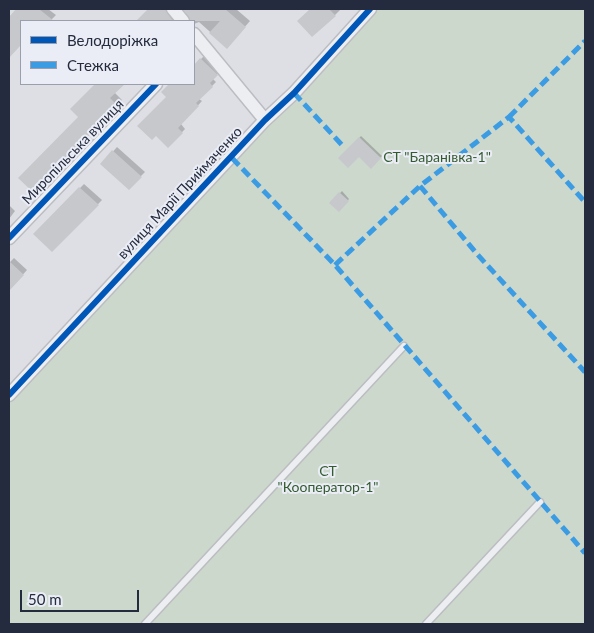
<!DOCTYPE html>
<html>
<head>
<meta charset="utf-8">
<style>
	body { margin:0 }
	#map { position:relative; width:594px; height:633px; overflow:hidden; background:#dedfe4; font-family:Lato,sans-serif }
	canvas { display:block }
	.frame { position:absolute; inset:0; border:10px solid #242b3e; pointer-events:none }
	.legend { position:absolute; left:20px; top:20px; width:175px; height:65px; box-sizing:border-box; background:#eaedf5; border:1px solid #9b9fac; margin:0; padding:6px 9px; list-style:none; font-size:15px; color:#242b3e }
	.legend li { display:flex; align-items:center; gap:10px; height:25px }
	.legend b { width:25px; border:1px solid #9b9fac }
	.scale { position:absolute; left:20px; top:590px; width:119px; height:22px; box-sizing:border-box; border:2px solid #242b3e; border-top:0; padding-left:6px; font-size:15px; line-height:18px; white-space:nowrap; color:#242b3e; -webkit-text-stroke:4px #eaedf5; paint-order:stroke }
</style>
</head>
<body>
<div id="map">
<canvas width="594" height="633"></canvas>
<div class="frame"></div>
<ul class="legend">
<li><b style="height:6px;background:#0057b8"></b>Велодоріжка</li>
<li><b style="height:6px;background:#3c9ce3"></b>Стежка</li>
</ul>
<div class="scale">50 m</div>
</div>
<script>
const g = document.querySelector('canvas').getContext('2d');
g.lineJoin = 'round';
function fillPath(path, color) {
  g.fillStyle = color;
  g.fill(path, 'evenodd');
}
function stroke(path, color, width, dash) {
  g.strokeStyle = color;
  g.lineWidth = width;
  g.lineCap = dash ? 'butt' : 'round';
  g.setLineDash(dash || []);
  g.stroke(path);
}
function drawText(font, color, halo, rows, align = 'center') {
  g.font = font + ' Lato,sans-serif';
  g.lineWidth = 4;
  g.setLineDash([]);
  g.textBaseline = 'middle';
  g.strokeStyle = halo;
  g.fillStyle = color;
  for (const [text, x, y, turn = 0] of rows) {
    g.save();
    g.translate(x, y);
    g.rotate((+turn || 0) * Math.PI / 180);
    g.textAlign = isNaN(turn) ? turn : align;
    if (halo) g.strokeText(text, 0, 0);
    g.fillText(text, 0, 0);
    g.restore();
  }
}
fillPath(new Path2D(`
	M370 9H585V624H9V395Z`), '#cdd8cd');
fillPath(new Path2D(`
	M17 9H48L56 15 50 21H21V43L9 57V18Z
	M150 9H169L182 21H138Z
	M185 9H236L250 21 227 47 199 22 194 24Z
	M311 9H341L335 15 298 21Z
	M205 55 220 71 213 79 216 82 199 99 202 101 181 124 185 129 168 147V97L163 92 171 84H194V66Z
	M97 84H123L114 92 122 100 53 171 55 173 36 193 80 117 72 109Z
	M361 136 382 156 371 167 359 155 340 158Z
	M117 147 145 172 129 188 102 164Z
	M84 184 102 200 52 251 35 234Z
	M342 191 349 199 339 210 331 203Z
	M9 205 15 211 9 219Z
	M14 258 27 270 9 290V263Z`), '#0003');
fillPath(new Path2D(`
	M16 9H39L54 21H21V45L9 58V17Z
	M148 9H165L173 21H136Z
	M183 9H225L246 27 227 49 209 33 220 21H191Z
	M310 9H329L336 16 312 37 297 21Z
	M200 58 218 75 210 83 213 87 196 103 199 106 178 128 183 133 168 148 156 136 152 140 137 126 166 97 161 92 169 84H194V65Z
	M95 84H125L110 98 118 106 49 177 51 179 36 195 18 178 78 117 70 109Z
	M359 137 381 158 371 169 359 157 348 168 338 158Z
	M112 150 142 177 129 190 100 164Z
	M79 187 99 205 52 252 33 234Z
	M339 192 349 201 339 212 329 203Z
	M9 261 24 275 9 291Z`), '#c6c8cc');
const lane = new Path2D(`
	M145 624 404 346
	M426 624 540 502`);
const street = new Path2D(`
	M173 9 183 21
	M194 34 265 120
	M9 238 156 84
	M9 395 265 120 294 93 370 9`);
stroke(lane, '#bcbdc2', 9);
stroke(street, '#bcbdc2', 15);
stroke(lane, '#edeef1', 6);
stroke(street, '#edeef1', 12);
stroke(new Path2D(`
	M294 93 342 145
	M509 117 585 41
	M232 158 335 265 585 553
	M420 186 477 254 585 372
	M335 265 420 186 509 117 585 202`), '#3c9ce3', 5, [10, 5]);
stroke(new Path2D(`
	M9 238 156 84
	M9 395 265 120 294 93 370 9`), '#0057b8', 6);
drawText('14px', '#242b3e', '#eaedf5', [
	["Миропільська вулиця",73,152,-46],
	["вулиця Марії Приймаченко",180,193,-47]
]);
drawText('14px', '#345b30', '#eaedf5', [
	["СТ \"Баранівка-1\"",437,157],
	["СТ",328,471],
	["\"Кооператор-1\"",328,487]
]);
</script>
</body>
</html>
